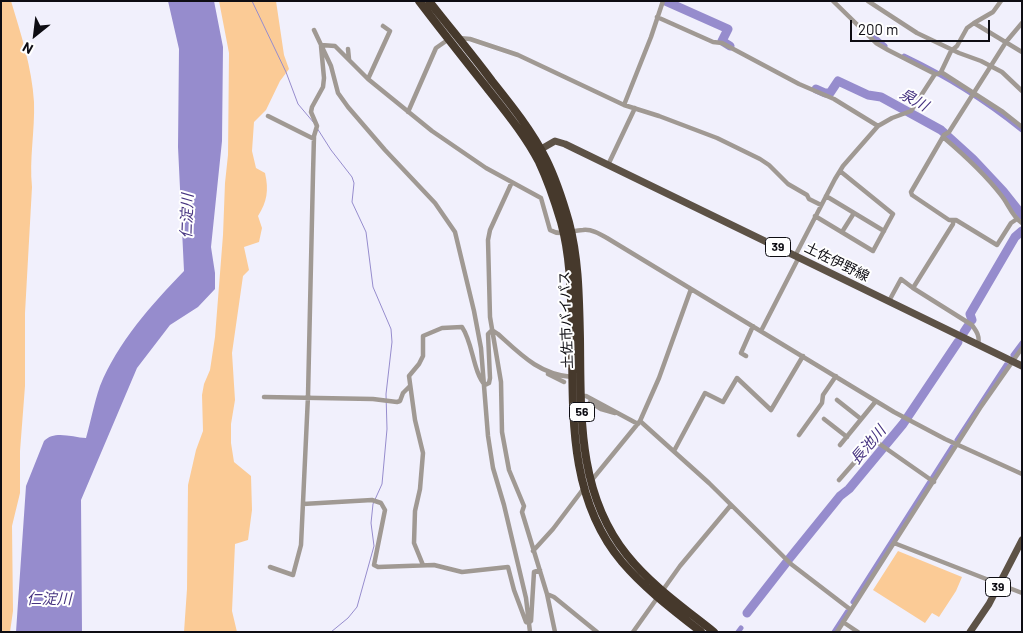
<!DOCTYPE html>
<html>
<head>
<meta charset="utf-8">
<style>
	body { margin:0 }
	#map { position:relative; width:1023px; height:633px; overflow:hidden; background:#f1f0fc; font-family:Barlow,sans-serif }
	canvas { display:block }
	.frame { position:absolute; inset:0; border:2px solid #0e0d13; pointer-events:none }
	.north { position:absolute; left:10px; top:10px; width:50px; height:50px; -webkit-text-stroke:4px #fff; paint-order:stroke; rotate:209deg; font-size:14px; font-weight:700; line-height:20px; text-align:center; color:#0e0d13 }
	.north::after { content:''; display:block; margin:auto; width:18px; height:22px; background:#0e0d13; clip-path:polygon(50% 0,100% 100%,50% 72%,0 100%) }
	.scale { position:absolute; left:850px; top:20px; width:140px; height:22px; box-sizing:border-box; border:2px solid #0e0d13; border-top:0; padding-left:6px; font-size:15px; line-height:18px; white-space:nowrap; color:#0e0d13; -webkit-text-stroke:4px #fff; paint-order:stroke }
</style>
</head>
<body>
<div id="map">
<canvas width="1023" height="633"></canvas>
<div class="frame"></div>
<div class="north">N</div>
<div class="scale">200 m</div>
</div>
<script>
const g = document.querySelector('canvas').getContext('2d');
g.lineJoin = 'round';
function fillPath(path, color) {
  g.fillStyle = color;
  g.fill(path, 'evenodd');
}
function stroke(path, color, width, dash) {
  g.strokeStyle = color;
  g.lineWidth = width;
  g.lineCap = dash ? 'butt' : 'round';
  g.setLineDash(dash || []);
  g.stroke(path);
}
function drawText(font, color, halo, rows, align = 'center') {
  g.font = font + ' Barlow,"Noto Sans JP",sans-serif';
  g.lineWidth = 4;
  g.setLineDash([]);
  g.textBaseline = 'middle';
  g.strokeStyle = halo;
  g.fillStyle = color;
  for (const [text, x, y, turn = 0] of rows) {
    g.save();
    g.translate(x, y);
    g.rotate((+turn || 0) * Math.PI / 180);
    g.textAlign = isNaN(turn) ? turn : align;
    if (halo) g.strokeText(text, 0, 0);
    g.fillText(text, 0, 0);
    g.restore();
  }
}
fillPath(new Path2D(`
	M1 1H11C21 34 32 68 34 102 35 131 29 159 32 187L25 313V386L20 451V493L12 526 13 611 10 632H1Z
	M219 1H276L284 55 289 69 280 81 266 110 254 122 252 151 256 168 265 173C269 190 267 202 258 216L262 228 259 242 244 247 249 270 243 276 232 353 235 400 231 424V443L234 462 251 476 252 510 248 540 235 544 232 611 237 632H184L187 589 188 485 196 450 203 431 202 395 204 384 210 370 215 337 223 235 225 183 228 155 229 53Z
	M898 551 962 577 956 591 939 617 932 613 925 623 873 590Z`), '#fbcb96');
fillPath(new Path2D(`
	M168 1H214L223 47 222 141 211 247 215 273V289L198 307 170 325 137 368 81 500 82 632H16L26 486 44 441C54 430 72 437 86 438 91 421 94 403 100 386 118 342 151 305 184 271L178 147 179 49Z`), '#968ccd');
stroke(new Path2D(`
	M252 1 286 72 298 104 314 123
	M317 128 331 150 352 177 354 183 352 202 366 232 373 287 391 329 392 342 386 394 387 429 382 484 373 504 371 523 374 546 357 607 348 618 331 632`), '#968ccd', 1);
stroke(new Path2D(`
	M861 26 885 46
	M904 56C946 76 986 101 1022 130
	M1013 355 1022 343
	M957 440 1006 365
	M853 602 952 447
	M738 632 741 628
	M834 632 847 612`), '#968ccd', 5);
stroke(new Path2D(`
	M665 1 728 29 722 41 730 46
	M816 89 825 93H830L838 81 868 95 881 97 941 130 973 159 1003 191 1022 215
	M972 320 970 314 1015 237 1022 231
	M964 332 968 326
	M789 559 840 496 849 489 903 424 958 342
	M747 613 786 563`), '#968ccd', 9);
stroke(new Path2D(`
	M833 1 876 43 888 50 935 74
	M868 1 917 33 959 53 981 61 1002 72 1022 91
	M657 17 713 42 722 43 799 84 834 99 878 126
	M974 23 993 12 1001 1
	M314 30 331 66 338 93 348 107 385 150 435 203 455 232 474 311 481 348 488 436 493 468 504 505 526 598 530 632
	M459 38 470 39 518 55 624 105 659 116 717 138 760 159 769 165 788 184 807 195 809 199 821 205
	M321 45 335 46 368 79 432 131 486 168 541 198 550 230C562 237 571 230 583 230 592 229 600 234 607 238L894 412 945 439 1022 474
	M348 49 349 59
	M941 72 1003 112 1022 127
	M368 79 390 31 383 26
	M624 105 651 37 663 1
	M408 112 436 48 449 39
	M268 116 314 139
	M943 137C963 154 985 174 1001 195 1008 203 1012 217 1022 223
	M608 165 635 108
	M512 182 490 230 488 240 490 317 501 382 502 432 509 470 524 506 522 512 547 594 555 632
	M826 196 884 231
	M815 216 873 251 893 214 840 171
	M1017 219 1011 223 997 245 956 220H949L912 195 911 192 944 135 949 132 1006 42 1022 23
	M953 220V224L913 288 972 325C977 332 980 336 978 345
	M842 232 854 213
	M795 256 835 179 843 166 878 126 892 118 911 111 935 74H938L941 72 951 51 957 46 967 28 974 23 1022 52
	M889 301 901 279 913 288
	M761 331 799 257
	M746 356 741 353 753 326
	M548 374 564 382
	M581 396H586L638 424
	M264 397 373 399 397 402 400 401 403 393 410 386
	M837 400 861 419
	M590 402 601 409 615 413
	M824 419 847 437
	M640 421 709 483 791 564 851 610
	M799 435 822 403 823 395 836 376
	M840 445 876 401
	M674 451 705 393 723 402 737 378 771 410 803 356
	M839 480 874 440 934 482
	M591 481 640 421 659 378 691 289
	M303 504 372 500 381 503 385 510 374 565 378 567 434 565 462 572 508 567 514 590 526 622 529 623 531 621 534 572 540 570
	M894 543 1022 593
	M533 551 553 529 584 488
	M423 565 414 543 415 511 420 489 423 453 415 420 409 376 419 364 423 356V336L442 328 462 327C473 343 473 372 485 385L489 383 490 378 488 334 492 330 498 334C520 354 540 375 572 377
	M270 567 293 575 301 545 308 396 313 174 314 136 317 126 311 112 312 107 323 87 324 78 321 46
	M547 594 554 597 597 632
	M843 622 858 632
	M633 632 680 566 731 505
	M837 632 980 408 1022 348`), '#a09993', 4.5);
stroke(new Path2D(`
	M536 152 555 141 565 144 1022 366
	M970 632 989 604 1022 540`), '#5d5246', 7);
stroke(new Path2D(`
	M419 1C441 30 464 59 487 88 505 111 525 135 539 162 548 181 555 202 561 222 571 258 571 297 572 335 573 413 568 498 622 562 645 589 673 610 701 632
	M429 1C450 28 472 54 492 81 512 106 532 131 546 159 556 179 563 201 569 222 579 260 579 299 580 338 581 414 577 493 627 555 651 585 684 608 714 632`), '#46392c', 8);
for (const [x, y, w] of [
	[778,247,25],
	[582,412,25],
	[998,587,25]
]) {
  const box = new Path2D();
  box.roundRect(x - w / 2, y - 9.5, w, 19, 4);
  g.fillStyle = '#fff';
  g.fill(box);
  stroke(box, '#0e0d13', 1);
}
drawText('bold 12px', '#0e0d13', null, [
	["39",778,247],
	["56",582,412],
	["39",998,587]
]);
drawText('14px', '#0e0d13', '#fff', [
	["土佐伊野線",837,262,26],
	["土佐市バイパス",566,320,-92]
]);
drawText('italic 15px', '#463380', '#fff', [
	["泉川",914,100,29],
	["仁淀川",187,216,-88],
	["長池川",868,445,-50],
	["仁淀川",49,599]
]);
</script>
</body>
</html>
